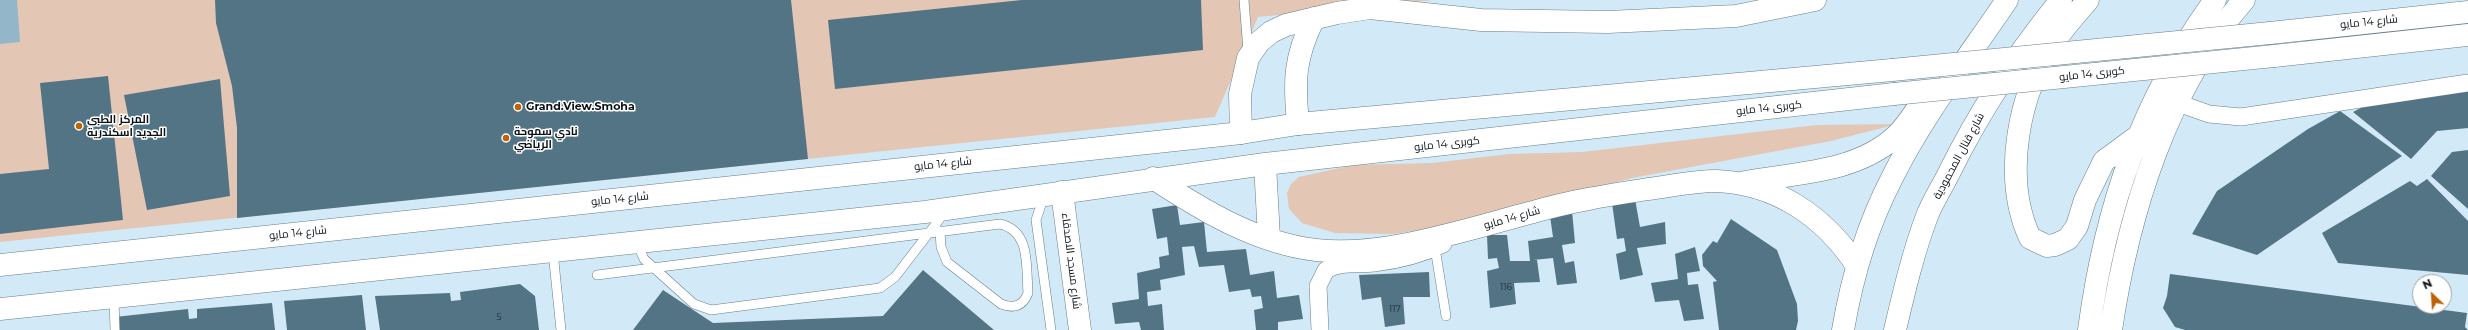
<!DOCTYPE html>
<html>
<head>
<meta charset="utf-8">
<style>
	body { margin:0 }
	#map { position:relative; width:2468px; height:330px; overflow:hidden; background:#d2eaf7; font-family:Montserrat,sans-serif }
	canvas { display:block }
	.north { position:absolute; left:2412px; top:274px; width:40px; height:40px; box-sizing:border-box; background:#fff; border:1px solid #9da0a2; border-radius:50%; rotate:335deg; font-size:11px; font-weight:700; line-height:16px; text-align:center; color:#0a1217 }
	.north::after { content:''; display:block; margin:auto; width:14px; height:18px; background:#bd6304; clip-path:polygon(50% 0,100% 100%,50% 72%,0 100%) }
</style>
</head>
<body>
<div id="map">
<canvas width="2468" height="330"></canvas>
<div class="north">N</div>
</div>
<script>
const g = document.querySelector('canvas').getContext('2d');
g.lineJoin = 'round';
function fillPath(path, color) {
  g.fillStyle = color;
  g.fill(path, 'evenodd');
}
function stroke(path, color, width, dash) {
  g.strokeStyle = color;
  g.lineWidth = width;
  g.lineCap = dash ? 'butt' : 'round';
  g.setLineDash(dash || []);
  g.stroke(path);
}
function drawText(font, color, halo, rows, align = 'center') {
  g.font = font + ' Montserrat,Cairo,sans-serif';
  g.lineWidth = 3;
  g.setLineDash([]);
  g.textBaseline = 'middle';
  g.strokeStyle = halo;
  g.fillStyle = color;
  for (const [text, x, y, turn = 0] of rows) {
    g.save();
    g.translate(x, y);
    g.rotate((+turn || 0) * Math.PI / 180);
    g.textAlign = isNaN(turn) ? turn : align;
    if (halo) g.strokeText(text, 0, 0);
    g.fillText(text, 0, 0);
    g.restore();
  }
}
fillPath(new Path2D(`
	M0 0H1433L1258 17 1215 117 0 242Z
	M1898 124 1831 141 1632 178 1464 223 1394 234 1335 233 1302 223 1289 209 1287 193 1291 184 1299 177 1353 165 1432 163 1509 154 1582 152 1817 125Z`), '#e3c7b4');
fillPath(new Path2D(`
	M0 0H17L20 42 0 44Z`), '#93b6c9');
fillPath(new Path2D(`
	M215 0H791L808 159 237 218V128L232 86 216 23Z
	M1022 0H1201L1203 50 835 89 828 20Z
	M108 76 123 220 0 234V174L49 169 40 83Z
	M220 79 230 196 147 210 124 95Z
	M2468 86V128L2437 131 2411 159 2353 112 2370 103Z
	M2340 111 2402 156 2257 255 2192 234 2217 191 2308 129Z
	M2468 150V209L2431 176 2452 152Z
	M2427 179 2468 221V275L2338 263 2322 233 2410 181 2417 186Z
	M1635 199 1640 227 1665 222 1666 244 1637 248 1643 275 1620 280 1616 254 1626 251 1624 238 1617 239 1612 203Z
	M1177 205 1180 225 1204 222 1207 252 1246 249 1250 275 1274 271 1277 298 1299 295 1303 319 1278 322V330H1256L1254 310 1263 308 1261 296 1252 297 1250 289 1229 292 1224 265 1199 267 1194 246 1182 247 1185 275 1160 280 1161 290 1147 292 1148 306 1162 304 1164 330H1141L1139 322 1115 324 1112 303 1139 299 1137 273 1160 268 1159 257 1169 255 1167 237 1157 239 1152 209Z
	M1572 211 1575 243 1562 245 1565 263 1574 261 1577 283 1557 285 1553 258 1533 260H1537L1540 282 1514 283 1516 304 1490 308 1487 271 1499 268 1497 258 1488 259 1487 235H1507L1510 261H1530L1528 241 1553 237 1550 216Z
	M1731 219 1777 250 1797 304 1798 321 1796 330H1719L1713 282 1717 281 1703 266 1702 255 1713 241 1717 243Z
	M1695 247 1700 271 1687 273 1688 285 1698 284 1704 319 1684 321 1679 300 1655 302 1651 283 1678 279 1675 254Z
	M923 270 994 330H633L663 290 713 323 883 316Z
	M1429 272 1430 297H1403L1405 324 1385 327 1381 297 1362 300 1359 275Z
	M2170 274 2467 313 2465 327 2468 330H2185L2175 327 2163 308 2167 296Z
	M520 284 535 296 539 330H380L375 296 450 293 451 301 461 300 460 292Z
	M362 295 366 330H287L284 301Z
	M272 303 275 330H117L115 317 188 309 189 319 197 318V309Z`), '#537485');
const service = new Path2D(`
	M1244 0 1248 51
	M1044 196 1036 220 1051 330
	M637 243 644 259 694 304 711 310 880 288 895 277 945 212
	M1435 248 1446 316
	M553 252 561 330
	M597 275 1000 224C1031 231 1026 267 1028 293 1023 306 1014 309 1001 304L947 262 941 247 940 231
	M114 298 115 330`);
const minor = new Path2D(`
	M2178 103 2209 114 2241 117 2468 83
	M1320 330 1318 286 1326 270C1341 261 1357 265 1374 263 1398 260 1422 254 1443 244`);
const tertiary = new Path2D(`
	M1062 192 1080 330`);
const secondary = new Path2D(`
	M2088 0C2078 12 2066 25 2057 38 2018 91 2002 177 2030 238L2047 246 2055 245 2068 239 2077 226 2085 200 2104 161 2138 136
	M1298 124C1294 81 1294 58 1314 18
	M1241 133 1240 94 1248 58 1259 42 1271 32 1286 25 1337 13 1370 8 1481 20 1608 22 1736 16 1815 0
	M1153 178C1202 210 1256 243 1316 250 1382 258 1468 229 1533 212 1571 201 1609 195 1648 189 1671 186 1694 181 1716 181 1776 183 1825 217 1857 266
	M1745 182C1795 173 1856 173 1896 136 1906 127 1914 113 1922 102
	M1843 330C1852 277 1867 226 1892 178 1923 115 1968 58 2007 0
	M1895 330C1904 292 1913 253 1927 216 1933 201 1942 187 1949 173 1980 110 2017 54 2061 0
	M2089 330C2105 208 2142 100 2215 0
	M2111 330C2128 215 2166 89 2244 0`);
const primary = new Path2D(`
	M2270 33 2468 12
	M2274 56 2468 35
	M1265 164 1269 238
	M0 265 1241 133 1298 124 1892 70
	M0 309 925 212 1265 164 1894 94`);
stroke(service, '#687d89', 10);
stroke(minor, '#687d89', 18);
stroke(tertiary, '#687d89', 23);
stroke(secondary, '#687d89', 23);
stroke(primary, '#687d89', 23);
stroke(service, '#fff', 9);
stroke(minor, '#fff', 17);
stroke(tertiary, '#fff', 22);
stroke(secondary, '#fff', 22);
stroke(primary, '#fff', 22);
const primaryBridge = new Path2D(`
	M1892 70 2270 33
	M1894 94 2274 56`);
stroke(primaryBridge, '#687d89', 23, []);
stroke(primaryBridge, '#fff', 22);
for (const [x, y, r, color] of [
	[518,107,4,"#bd6304"],
	[79,126,4,"#bd6304"],
	[506,138,4,"#bd6304"]
]) {
  const dot = new Path2D();
  dot.arc(x, y, r, 0, 2 * Math.PI);
  g.fillStyle = color;
  g.fill(dot);
  stroke(dot, '#fff', 1.5);
}
drawText('9px', '#1c2a32', null, [
	["116",1506,287],
	["117",1395,309],
	["5",499,317]
]);
drawText('11px', '#0a1217', '#fff', [
	["شارع 14 مايو",2369,22,-6],
	["كوبرى 14 مايو",2092,74,-6],
	["كوبرى 14 مايو",1769,108,-6],
	["كوبرى 14 مايو",1447,144,-6],
	["شارع قنال المحمودية",1959,156,-62],
	["شارع 14 مايو",943,164,-6],
	["شارع 14 مايو",620,199,-6],
	["شارع 14 مايو",1512,218,-16],
	["شارع 14 مايو",298,233,-6],
	["شارع مسجد الاصدقاء",1071,261,83]
]);
drawText('bold 11px', '#0a1217', '#fff', [
	["Grand.View.Smoha",526,107],
	["المركز الطبى",87,120],
	["الجديد اسكندرية",87,133],
	["نادي سموحة",514,132],
	["الرياضي",514,145]
], 'left');
</script>
</body>
</html>
